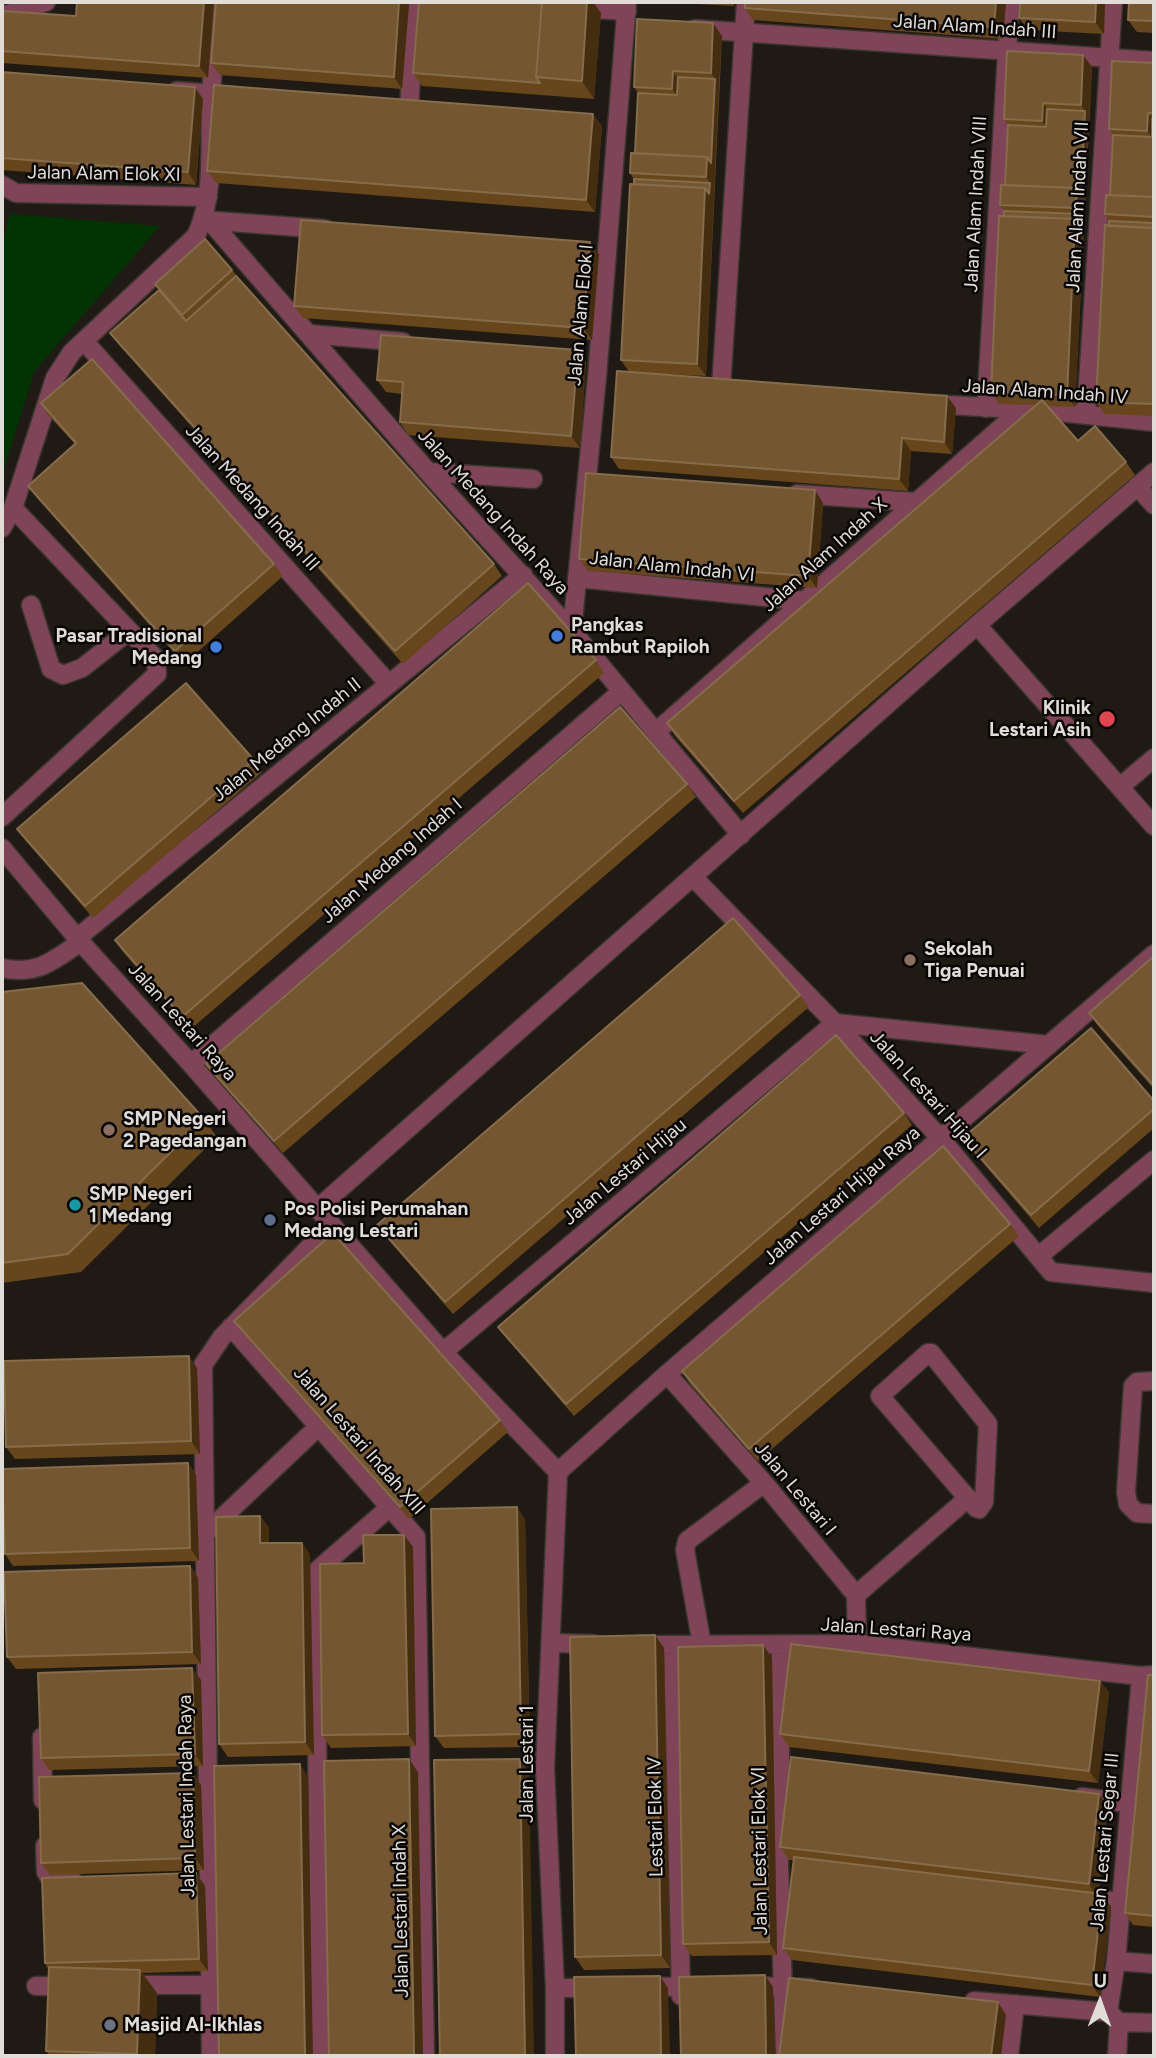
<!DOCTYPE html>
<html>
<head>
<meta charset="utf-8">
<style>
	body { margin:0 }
	#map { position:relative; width:1156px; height:2058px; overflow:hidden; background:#1f1b14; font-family:Figtree,sans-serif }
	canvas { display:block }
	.frame { position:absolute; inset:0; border:4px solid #e0ddd8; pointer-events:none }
	.north { position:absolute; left:1065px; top:1967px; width:70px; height:70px; -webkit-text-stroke:5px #070604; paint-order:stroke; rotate:1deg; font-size:19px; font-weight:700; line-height:28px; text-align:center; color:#e0ddd8 }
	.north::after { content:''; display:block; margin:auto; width:24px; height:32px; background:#e0ddd8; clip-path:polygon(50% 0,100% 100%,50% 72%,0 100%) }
</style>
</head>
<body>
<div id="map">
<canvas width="1156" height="2058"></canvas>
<div class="frame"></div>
<div class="north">U</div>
</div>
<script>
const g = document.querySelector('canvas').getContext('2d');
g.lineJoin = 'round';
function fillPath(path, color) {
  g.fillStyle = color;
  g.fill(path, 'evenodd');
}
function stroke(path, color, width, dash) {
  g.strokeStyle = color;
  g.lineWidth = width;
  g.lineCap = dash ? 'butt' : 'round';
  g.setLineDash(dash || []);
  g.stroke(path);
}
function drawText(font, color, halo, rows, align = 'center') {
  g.font = font + ' Figtree,sans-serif';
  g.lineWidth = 5;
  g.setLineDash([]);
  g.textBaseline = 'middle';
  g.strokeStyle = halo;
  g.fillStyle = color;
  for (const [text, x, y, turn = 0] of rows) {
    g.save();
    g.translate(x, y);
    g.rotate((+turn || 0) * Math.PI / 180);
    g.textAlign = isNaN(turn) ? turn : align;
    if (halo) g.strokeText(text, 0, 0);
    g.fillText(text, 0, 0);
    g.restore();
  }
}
fillPath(new Path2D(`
	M10 214 160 226 34 372 2 476V244Z`), '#023303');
const street = new Path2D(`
	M576 8 627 11
	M2 16 46 2
	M695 29 1154 61
	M177 91 236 96
	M409 109 415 13 420 2
	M2 185 16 193 208 197
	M203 220 325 229
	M210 221 428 472 572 631 741 835
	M309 334 403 342
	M84 341 389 684
	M721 388 746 2
	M932 404 1050 411 1154 422
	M986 408 1010 2
	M1086 414 1113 2
	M428 472 533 479
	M1137 486 1154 505
	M797 494 915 502
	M2 528 13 508 55 378 72 352 196 236C216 193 209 141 211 95 213 64 216 33 218 2
	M577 578 805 601
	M31 605 51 669 63 675 82 668 129 631
	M977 625 1154 826
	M572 631 597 377 627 2
	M657 731 1021 410
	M1121 786 1154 758
	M2 817 157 674 156 659 13 508
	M2 848 77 938 191 1064 443 1352 558 1472
	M693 877 835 1023 941 1139 1051 1272 1154 1283
	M77 938 523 575
	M2 968C37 976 54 960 82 941
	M191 1064 622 691
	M317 1209 977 625 1154 472
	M1039 1256 1154 1160
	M231 1327 416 1537 425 2056
	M443 1352 835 1023 1049 1045
	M928 1353H931L988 1424 984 1502 979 1509 976 1508 880 1396Z
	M667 1374 764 1483 856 1595 857 1644
	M1154 1381 1137 1382 1133 1386 1126 1492 1128 1504 1137 1513 1154 1514
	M558 1472 667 1374 1154 954
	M207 1532 319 1426
	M856 1595 968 1498
	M551 1643 593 1644
	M638 1645 857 1644 1141 1676 1154 1675
	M702 1645 685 1550 687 1541 764 1483
	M781 1645 779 1865 785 2056
	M673 1646 681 1996
	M42 1737 43 1800
	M1082 1797 1128 1803
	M45 1846 46 1872 50 1878 72 1880
	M1085 1898 1120 1902
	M1116 1961 1154 1964
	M127 1985H211
	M36 1986H71
	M751 1986 811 1988
	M646 1987 702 1986
	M555 1988H597
	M974 2001 1108 2012 1119 2022 1154 2023
	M1108 2012 1116 1961 1141 1676
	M211 2056 203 1365 222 1337 331 1225
	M321 2056 315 1579 316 1572 321 1567 390 1507
	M555 2056V1988L545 1768 558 1472
	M1009 2056 1015 2004
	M1117 2056 1119 2022`);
stroke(street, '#3a362f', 21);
stroke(street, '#7f4457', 18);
fillPath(new Path2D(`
	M77 2H214L208 78 2 63V11L76 16Z
	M216 2H408L409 4 402 89 220 75 211 63Z
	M657 2H734V6Z
	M1006 2 1003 39 753 20 745 8Z
	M1020 2H1105L1104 34 1028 30 1019 18Z
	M1154 2V33L1137 32 1128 20Z
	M601 13 594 99 422 86 413 73Z
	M713 23 722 36 706 376 644 373 956 408 952 454 911 451 908 491 619 469 611 457 629 372 621 360 634 179 630 173 635 153 638 93 634 87Z
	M1083 55 1092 67 1075 407 1047 406 1078 441 1126 462 1135 475 743 813 675 736 667 723 1035 405 999 404 991 392 1004 211 1000 205 1005 185 1008 125 1004 119Z
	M1154 63V416L1105 414 1096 402 1109 221 1105 214 1110 195 1113 135 1109 129Z
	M2 72 203 99 196 185 2 170Z
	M602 126 595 212 216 183 207 171Z
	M599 254 592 340 303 318 294 306Z
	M232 270 494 564 502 576 403 664 119 345 110 333 159 290 155 284Z
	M586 362 580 448 408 435 400 422 402 394 386 392 377 380Z
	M41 403 274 564 283 576 184 664 37 498 28 486 75 444 49 416Z
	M823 503 817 588 588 571 579 559Z
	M596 660 604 673 191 1029 123 952 115 940Z
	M254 760 262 772 93 918 26 841 17 829Z
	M687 784 696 797 283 1153 215 1076 206 1064Z
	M1154 956V1089L1098 1026 1089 1013Z
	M2 992 204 1119 217 1137 81 1272 2 1283Z
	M800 995 809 1007 453 1314 386 1237 377 1225Z
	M1154 1101V1128L1039 1228 972 1150 963 1138Z
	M904 1113 912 1125 574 1416 507 1339 498 1327Z
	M1010 1224 1019 1236 758 1461 690 1384 682 1371Z
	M234 1321 500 1420 508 1432 409 1519 243 1333Z
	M197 1368 200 1454 15 1459 6 1447Z
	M188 1463 196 1475 199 1561 13 1566 5 1554Z
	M260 1516 269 1528V1543H302L310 1555 314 1755 228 1757 219 1744Z
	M525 1519 530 1747 444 1748 435 1736Z
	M404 1535 413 1547 416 1746 331 1748 322 1735 364 1563Z
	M190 1566 198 1578 201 1664 16 1669 7 1657Z
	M655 1635 664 1648 670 1968 584 1970 575 1957Z
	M763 1645 772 1658 777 1955 692 1956 683 1944Z
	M1154 1675V1927L1133 1925 1125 1913Z
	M201 1680 203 1766 49 1770 41 1758Z
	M1100 1681 1109 1693 1098 1783 789 1747 780 1734Z
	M201 1785 204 1870 50 1875 41 1863Z
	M1099 1794 1108 1806 1098 1894H1102L1111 1907 1100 1997 792 1960 783 1948 794 1860H789L780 1847Z
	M196 1873 205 1886 208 1971 142 1973 157 1993 155 2056H50L46 2051 48 1969 45 1963Z`), '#67461c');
fillPath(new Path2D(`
	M204 2H214L208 78 199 66Z
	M399 2H408L409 4 402 89 394 77Z
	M587 2H593L601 13 594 99 582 81Z
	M996 2H1006L1003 39 994 27Z
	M1096 2H1105L1104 34 1095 22Z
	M713 23 722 36 719 86 711 73Z
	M1083 55 1092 67 1089 117 1081 105Z
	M673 71 682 84 681 102 672 89Z
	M715 79 719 86 706 376 697 364 705 188 710 183 706 177 707 157Z
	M195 87 203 99 196 185 188 172Z
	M1043 103 1052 115 1051 133 1042 121Z
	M1085 111 1089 117 1075 407 1067 395 1075 219 1080 214 1076 208 1077 188Z
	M1148 113 1154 121V140L1147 131Z
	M593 114 602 126 595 212 586 200Z
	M590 242 599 254 592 340 583 328Z
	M578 350 586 362 580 448 571 436Z
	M947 396 956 408 952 454 944 442Z
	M902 438 911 451 908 491 899 479Z
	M815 490 823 503 817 588 808 576Z
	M189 1356 197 1368 200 1454 191 1441Z
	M188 1463 196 1475 199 1561 190 1548Z
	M517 1507 525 1519 530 1747 521 1734Z
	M260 1516 269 1528V1556L260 1543Z
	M404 1535 413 1547 416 1746 408 1734Z
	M302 1543 310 1555 314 1755 305 1742Z
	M190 1566 198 1578 201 1664 192 1652Z
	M655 1635 664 1648 670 1968 661 1955Z
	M763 1645 772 1658 777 1955 769 1942Z
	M192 1668 201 1680 203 1766 195 1754Z
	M1100 1681 1109 1693 1098 1783 1089 1771Z
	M409 1759 418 1772 423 2056H414Z
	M520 1759 529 1771 534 2056H525Z
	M300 1764 308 1777 313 2056H305Z
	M193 1773 201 1785 204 1870 195 1858Z
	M1099 1794 1108 1806 1097 1897 1089 1884Z
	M196 1873 205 1886 208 1971 199 1959Z
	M1102 1894 1111 1907 1100 1997 1092 1985Z
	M140 1970 157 1993 155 2056H139L137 2054Z
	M765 1975 773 1987 775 2056H766Z
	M660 1976 668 1988 670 2056H661Z
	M998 2002 1006 2015 1001 2056H991Z`), '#452e10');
const building = new Path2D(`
	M77 2H204L199 66 2 51V11L76 16Z
	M216 2H399L394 77 211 63Z
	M419 2H542L536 77 540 83 413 73Z
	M542 2H587L582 81 536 77Z
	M745 2H996L994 27 745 8Z
	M1020 2H1096L1095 22 1019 18Z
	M1129 2H1154V21L1128 20Z
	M637 19 713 23 711 73 673 71 672 89 634 87Z
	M1007 51 1083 55 1081 105 1043 103 1042 121 1004 119Z
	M1112 61 1154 63V113H1148L1147 131 1109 129Z
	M2 72 195 87 188 172 2 158Z
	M678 77 715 79 711 163 707 157 635 153 638 93 677 95Z
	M214 85 593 114 586 200 207 171Z
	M1047 109 1085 111 1081 194 1077 188 1005 185 1008 125 1046 127Z
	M1152 119H1154V197L1110 195 1113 135 1152 137Z
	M631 153 707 157 706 177 630 173Z
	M634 179 710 183 709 194 705 188 634 184Z
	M630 184 705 188 697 364 621 360Z
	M1001 185 1077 188 1076 208 1000 205Z
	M1106 195 1154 197V217L1105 214Z
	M1004 211 1080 214 1079 225 1075 219 1004 216Z
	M999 216 1075 219 1067 395 991 392Z
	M301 220 590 242 583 328 294 306Z
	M1109 221 1154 223V228L1109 226Z
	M1105 225 1154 228V404L1096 402Z
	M205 239 232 270 182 315 155 284Z
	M236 276 494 564 395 651 110 333 159 290 186 321Z
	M381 335 578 350 571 436 400 422 403 382 377 380Z
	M92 359 274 564 175 651 28 486 76 443 41 403Z
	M617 371 947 396 944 442 902 438 899 479 611 457Z
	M1042 400 1078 441 1095 426 1126 462 734 801 667 723Z
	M586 473 815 490 808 576 579 559Z
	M528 583 596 660 182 1017 115 940Z
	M186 683 254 760 85 906 17 829Z
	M620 707 687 784 274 1141 206 1064Z
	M733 918 800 995 445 1302 377 1225Z
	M1154 956V1086L1089 1013Z
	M82 983 204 1119 68 1254 2 1263V992Z
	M1091 1028 1154 1101V1109L1031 1215 963 1138Z
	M836 1035 904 1113 566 1404 498 1327Z
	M943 1146 1010 1224 749 1449 682 1371Z
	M333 1233 500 1420 400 1507 234 1321Z
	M189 1356 191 1441 6 1447 4 1361Z
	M188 1463 190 1548 5 1554 2 1469Z
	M517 1507 521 1734 435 1736 431 1509Z
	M260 1516V1543H302L305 1742 219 1744 216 1517Z
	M363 1535H404L408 1734 322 1735 320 1564 364 1563Z
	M190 1566 192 1652 7 1657 4 1572Z
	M655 1635 661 1955 575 1957 570 1637Z
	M791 1644 1100 1681 1089 1771 780 1734Z
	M763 1645 769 1942 683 1944 678 1647Z
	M192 1668 195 1754 41 1758 38 1673Z
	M1148 1675H1154V1916L1125 1913Z
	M791 1757 1099 1794 1089 1884 780 1847Z
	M409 1759 414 2056H329L324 1761Z
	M520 1759 525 2056H440L434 1760Z
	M300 1764 305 2056H219L214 1766Z
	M193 1773 195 1858 41 1863 39 1777Z
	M794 1857 1102 1894 1092 1985 783 1948Z
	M196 1873 199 1959 45 1963 42 1878Z
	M49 1967 140 1970 137 2054 46 2051Z
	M765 1975 766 2056H681L679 1977Z
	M660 1976 661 2056H576L574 1977Z
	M789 1978 998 2002 991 2056H779Z`);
fillPath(building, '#745730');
stroke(building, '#856c4b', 2);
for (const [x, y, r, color] of [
	[557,636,7,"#3f7fe0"],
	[216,647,7,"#3f7fe0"],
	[1107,719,9,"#e0444e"],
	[910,960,7,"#8d6e63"],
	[109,1130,7,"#8d6e63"],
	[75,1205,7,"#0f9aa8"],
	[270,1220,7,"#5c6f8a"],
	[110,2025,7,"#6b7280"]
]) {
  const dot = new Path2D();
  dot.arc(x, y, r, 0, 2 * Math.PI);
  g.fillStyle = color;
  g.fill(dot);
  stroke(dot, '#070604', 2.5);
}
drawText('19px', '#e0ddd8', '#070604', [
	["Jalan Alam Indah III",975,27,4],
	["Jalan Alam Elok XI",104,174,1],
	["Jalan Alam Indah VIII",976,204,-87],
	["Jalan Alam Indah VII",1078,207,-87],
	["Jalan Alam Elok I",581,315,-85],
	["Jalan Alam Indah IV",1045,392,4],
	["Jalan Medang Indah III",252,498,48],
	["Jalan Medang Indah Raya",493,512,48],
	["Jalan Alam Indah X",825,555,-42],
	["Jalan Alam Indah VI",672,567,6],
	["Jalan Medang Indah II",287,740,-39],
	["Jalan Medang Indah I",392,861,-41],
	["Jalan Lestari Raya",182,1022,48],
	["Jalan Lestari Hijau I",928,1095,48],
	["Jalan Lestari Hijau",625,1172,-40],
	["Jalan Lestari Hijau Raya",842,1196,-41],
	["Jalan Lestari Indah XIII",359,1441,49],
	["Jalan Lestari I",795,1489,50],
	["Jalan Lestari Raya",896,1630,4],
	["Jalan Lestari 1",527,1764,-90],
	["Jalan Lestari Indah Raya",187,1796,-91],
	["Lestari Elok IV",656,1817,-91],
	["Jalan Lestari Segar III",1105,1842,-85],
	["Jalan Lestari Elok VI",760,1851,-91],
	["Jalan Lestari Indah X",401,1911,-91]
]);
drawText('bold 19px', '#e0ddd8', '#070604', [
	["Pangkas",571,625],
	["Rambut Rapiloh",571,647],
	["Pasar Tradisional",202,636,"right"],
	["Medang",202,658,"right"],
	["Klinik",1091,708,"right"],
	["Lestari Asih",1091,730,"right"],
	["Sekolah",924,949],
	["Tiga Penuai",924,971],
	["SMP Negeri",123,1119],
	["2 Pagedangan",123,1141],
	["SMP Negeri",89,1194],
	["1 Medang",89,1216],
	["Pos Polisi Perumahan",284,1209],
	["Medang Lestari",284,1231],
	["Masjid Al-Ikhlas",124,2025]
], 'left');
</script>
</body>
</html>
